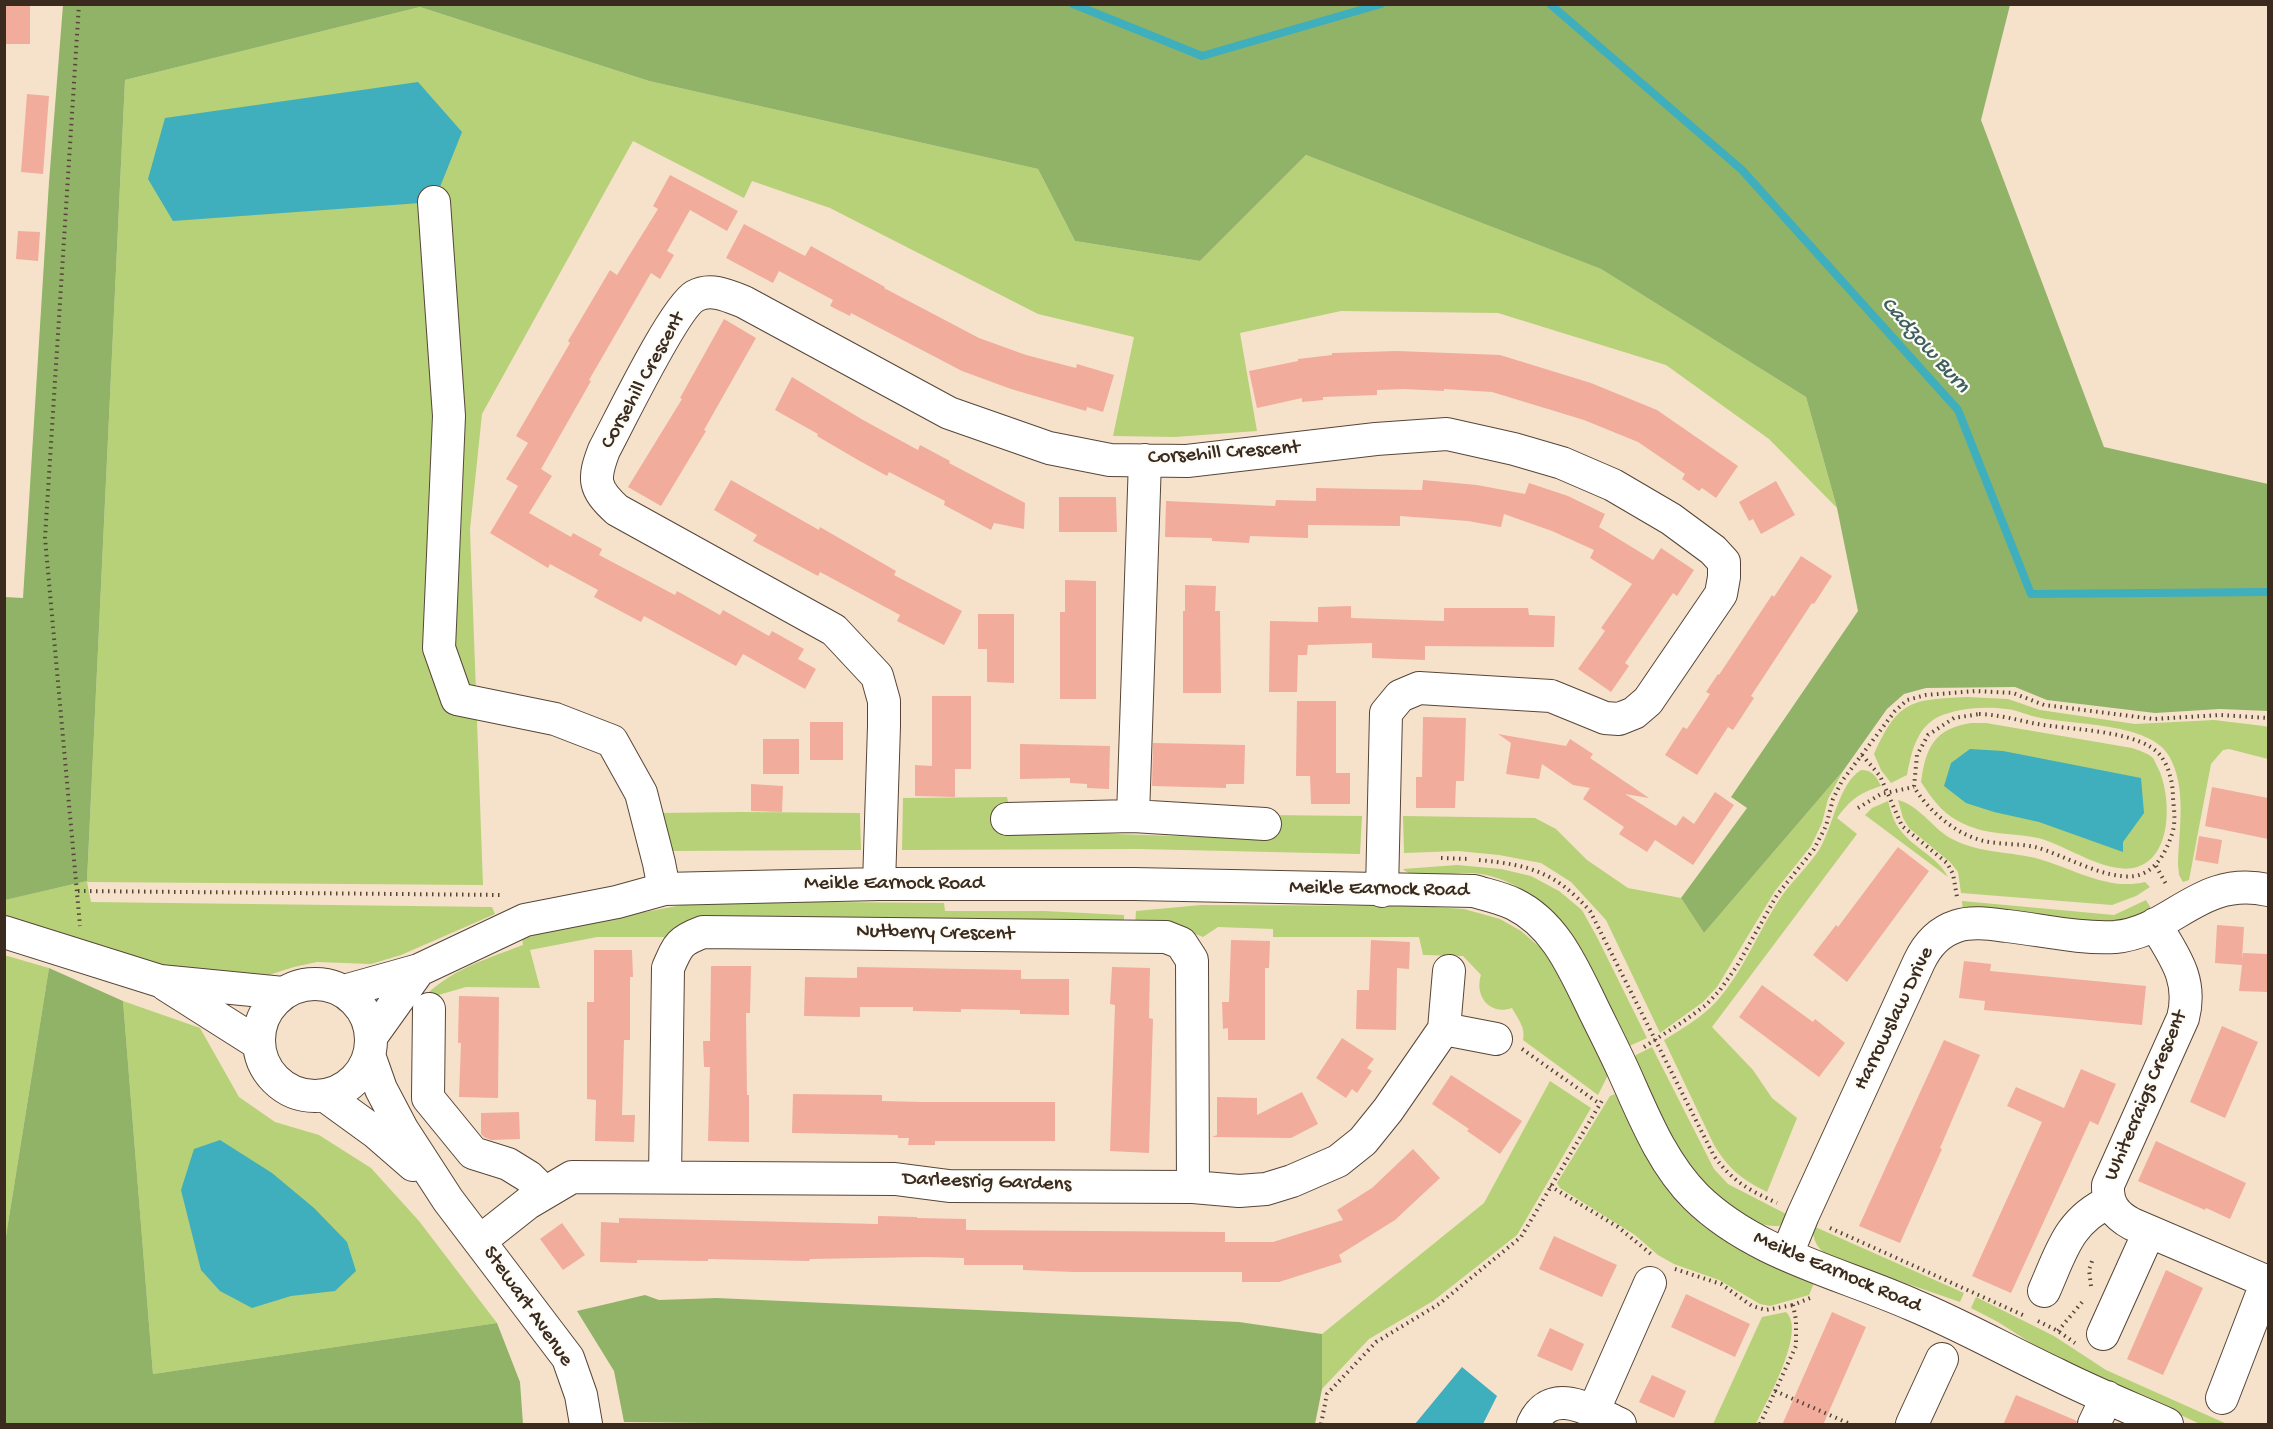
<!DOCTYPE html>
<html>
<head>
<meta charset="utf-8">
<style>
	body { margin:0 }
	#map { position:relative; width:2273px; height:1429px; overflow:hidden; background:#f6e2cb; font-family:"Gochi Hand",sans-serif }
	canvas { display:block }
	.frame { position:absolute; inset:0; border:6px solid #3b2a1e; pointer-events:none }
</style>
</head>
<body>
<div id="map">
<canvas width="2273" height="1429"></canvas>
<div class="frame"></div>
</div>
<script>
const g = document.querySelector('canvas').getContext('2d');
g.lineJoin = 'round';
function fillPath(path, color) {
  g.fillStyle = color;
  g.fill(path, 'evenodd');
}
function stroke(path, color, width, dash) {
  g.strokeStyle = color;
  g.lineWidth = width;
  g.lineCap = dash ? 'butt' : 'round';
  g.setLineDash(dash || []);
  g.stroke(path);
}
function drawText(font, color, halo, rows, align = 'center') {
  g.font = font + ' "Gochi Hand",sans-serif';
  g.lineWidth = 4.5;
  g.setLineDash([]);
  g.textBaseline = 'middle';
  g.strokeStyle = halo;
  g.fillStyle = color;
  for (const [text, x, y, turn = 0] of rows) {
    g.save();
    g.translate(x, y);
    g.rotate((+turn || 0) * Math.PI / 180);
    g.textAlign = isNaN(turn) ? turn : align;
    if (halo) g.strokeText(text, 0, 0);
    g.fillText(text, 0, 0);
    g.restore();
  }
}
fillPath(new Path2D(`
	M420 7 649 81 1038 169 1075 241 1200 261 1306 155 1601 269 1806 397 1837 508 1769 439 1666 365 1498 313 1341 311 1240 333 1257 431 1175 437 1113 436 1134 337 1038 314 830 208 752 181 744 198 633 141 482 414 470 529 483 885 87 882 91 902 492 907 495 914 401 955 371 964 317 962 294 967 269 975 196 976 160 966 108 947 5 918 4 900 87 881 125 80Z
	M1967 697 2008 699 2040 710 2135 724 2214 720 2264 726 2268 727V759L2229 749 2223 750 2211 764 2189 880 2183 882 2179 875 2178 864C2179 829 2187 787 2169 756 2151 723 2075 725 2041 718 2029 716 2018 710 2006 709 1985 706 1957 708 1938 717 1916 728 1911 754 1907 775L1891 783 1881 770 1874 754C1899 699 1911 700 1967 697Z
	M1971 723H1986L2132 748C2138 750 2148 753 2153 758 2155 761 2157 767 2159 770 2171 797 2173 856 2137 867 2108 876 2066 845 2038 838 2010 832 1985 836 1958 821 1941 812 1931 797 1921 782 1926 747 1934 729 1971 723Z
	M1861 770C1872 770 1876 776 1881 786 1859 793 1850 800 1837 818L1857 834 1712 1027 1753 1070 1772 1098 1797 1118 1767 1192C1741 1179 1729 1169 1714 1145L1664 1040C1682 1029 1702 1017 1716 1002 1743 972 1757 934 1779 900 1790 883 1807 868 1819 850 1833 827 1839 783 1861 770Z
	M1843 771 1828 799 1822 823 1811 846 1775 891 1717 987 1703 1002 1660 1033 1606 920 1571 882 1541 863 1499 855 1458 851 1404 853 1403 816 1535 818 1556 829 1587 860 1628 888 1681 898 1704 933Z
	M1007 797 1010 811 996 813 995 830 1265 839V815L1362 816 1360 854 1139 849 902 850 903 798Z
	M1898 800C1921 806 1933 830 1954 840 1983 854 2009 851 2039 859 2074 869 2108 891 2145 882L2150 887 2136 896 2112 905 1961 893 1958 872 1950 862 1909 828 1903 818Z
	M1888 801C1891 812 1894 823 1901 831 1915 849 1938 857 1948 877L1865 815 1872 808Z
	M743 812 860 813 861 850 669 851 657 813Z
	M1457 865 1501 869 1531 876 1559 891 1582 910 1598 939 1647 1038 1625 1048C1607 1010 1577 929 1545 905 1523 888 1498 874 1470 873 1454 872 1413 881 1403 869Z
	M2146 900 2152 910 2122 924 1963 912 1962 901 2114 915Z
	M704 901 944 903 945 911H1044L1124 915V927L680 924 669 937H597L530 950 540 988 466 987 421 1000C449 970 486 959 523 945L522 937 553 929Z
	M1201 905 1419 906 1464 909 1500 919 1521 931 1542 949 1556 969 1609 1073 1598 1095 1523 1040C1526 1028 1518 1019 1512 1008 1490 1016 1474 996 1481 975L1463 956 1423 955 1419 937H1273V929L1218 927 1203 937 1181 928 1135 927 1136 911Z
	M4 955 49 968 5 1242H4Z
	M123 1001 200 1028 239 1097 275 1122 319 1135 371 1168 419 1221 497 1323 153 1374Z
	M1652 1047 1714 1169 1728 1184 1790 1216 1779 1226C1763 1227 1754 1221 1741 1213 1685 1179 1660 1118 1631 1062L1636 1055Z
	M1550 1081 1591 1108 1517 1235 1433 1301 1369 1339 1322 1389V1334L1484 1203Z
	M1615 1094C1636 1138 1657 1183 1693 1217 1721 1244 1779 1266 1814 1283L1809 1295 1770 1306 1760 1304 1719 1280 1674 1264 1658 1255 1635 1235 1560 1188 1557 1183 1610 1096Z
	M1813 1226 1964 1293 1960 1302 1830 1257C1818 1249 1812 1241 1813 1226Z
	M1976 1297 2054 1336 2106 1370 2227 1424H2200L2045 1352 1998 1322 1971 1308Z
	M1786 1312C1807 1331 1766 1402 1756 1424H1713L1762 1317Z`), '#b6d177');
fillPath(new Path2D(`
	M2010 5 1981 120 2104 447 2268 484V711L2220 709 2155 713 2047 700 2015 687 1926 688 1904 694 1887 709 1843 771 1704 933 1681 898 1747 808 1731 797 1858 611 1837 508 1806 397 1601 269 1306 155 1200 261 1075 241 1038 169 649 81 420 7 125 80 87 881 5 900V597L23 598 49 182 63 5Z
	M49 968 123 1001 153 1374 497 1323 520 1382 523 1424H5V1242Z
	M645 1295 659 1300 717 1298 1239 1322 1322 1334V1389L1315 1424H803L624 1422 614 1371 577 1311Z`), '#90b368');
fillPath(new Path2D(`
	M418 82 462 132 434 202 173 221 148 179 165 118Z
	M1970 749 2003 751 2141 778 2144 813 2123 842V852L2039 822 1994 812 1966 803 1944 786 1951 763Z
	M220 1140 272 1173 314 1208 347 1242 356 1271 335 1291 291 1296 252 1308 220 1291 201 1270 181 1190 194 1149Z
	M1462 1367 1497 1396 1483 1424H1415Z`), '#3faebd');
stroke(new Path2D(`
	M1073 4 1202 56 1381 4
	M1550 4 1742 170 1958 410 2031 594 2268 592`), '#3faebd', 8);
fillPath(new Path2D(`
	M4 4H30V44H4Z
	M27 94 49 96 43 174 21 172Z
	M670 175 738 211 727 231 690 210 667 251 674 255 660 279 651 273 589 380 591 381 541 469 552 476 529 513 571 537 573 533 602 549 599 555 675 595 677 591 720 615 723 610 769 636 772 631 804 649 798 659 816 669 805 689 743 654 736 666 644 616 641 622 594 597 598 590 550 564 548 568 490 533 518 486 506 479 528 443 516 436 570 343 568 341 610 270 617 275 658 209 653 206Z
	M744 224 805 256 811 246 885 287 884 288 979 338 1026 355 1076 368 1077 364 1114 375 1103 412 1087 407 1086 411 1011 389 962 371 851 313 850 316 830 306 833 300 779 271 773 283 726 258Z
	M18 231 40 232 38 261 16 259Z
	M724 319 756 338 704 430 706 431 661 506 628 487 682 399 680 398Z
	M1397 351 1500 355 1591 383 1657 410 1738 466 1716 498 1702 488 1699 491 1682 479 1685 474 1638 442 1584 420 1492 392 1444 389V391L1404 389 1377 390V395L1323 397V400L1302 402V398L1257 408 1249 371 1298 361V359L1332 355V353Z
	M792 377 863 420 918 450 920 445 950 461 949 463 1025 503 1024 529 994 523 991 530 944 505 945 501 889 472 887 476 858 460 817 436 818 434 775 410Z
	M731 480 819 530 820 527 896 571 894 575 962 611 944 645 897 621 900 615 835 580 820 572 818 576 753 541 757 535 714 510Z
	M1423 480 1477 485 1525 494 1529 483 1568 496 1605 514 1599 527 1653 560 1661 548 1694 570 1677 596 1673 593 1625 663 1629 666 1611 692 1578 669 1605 631 1601 628 1632 584 1590 558 1594 550 1552 531 1504 514 1501 527 1468 521 1400 516V526L1308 525V538L1250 536 1249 543 1212 541V538L1165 537 1166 501 1275 506 1276 500 1316 501V488L1422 490Z
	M1776 481 1795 515 1761 534 1753 519 1749 521 1739 502Z
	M1059 497H1116L1117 532H1059Z
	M1801 556 1832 576 1814 604 1812 603 1751 696 1754 698 1733 730 1728 727 1697 775 1665 755 1683 727 1687 729 1710 694 1706 692 1718 674 1719 675 1772 595 1774 597Z
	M1065 580 1096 581V699H1060V612H1065Z
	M1185 585 1216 586 1215 611H1220L1221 693H1183V611H1185Z
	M1351 606V618L1444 621V608H1528L1529 615 1555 616 1554 647 1425 646V660L1372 658V643L1308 645 1307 655H1298L1297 692H1269L1270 621 1318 622V607Z
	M978 614H1014V683L987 682V649H978Z
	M932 696H971V769H955V797L915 796V765L932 766Z
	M1297 701H1336V773H1350V804H1311L1310 776H1296Z
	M1423 717 1466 718 1464 781H1456L1455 808H1416V777H1422Z
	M810 722H843V760H810Z
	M1498 734 1566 746 1570 739 1593 754 1590 758 1649 798 1625 794 1676 826 1683 816 1694 824 1715 792 1734 805 1693 865 1655 840 1647 852 1619 834 1624 827 1583 799 1590 788 1573 785 1542 764 1539 779 1506 774 1511 743Z
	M763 739H799V774H763Z
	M1153 743 1245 745 1244 784H1226V788L1152 786Z
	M1020 744 1110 746 1109 789 1087 788V784L1070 783V778L1020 779Z
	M751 784 783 786 782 812 751 811Z
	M2212 787 2268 798V839L2205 826Z
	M2199 836 2222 840 2218 864 2195 860Z
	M1898 847 1929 871 1847 982 1813 955 1836 925 1838 927Z
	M2217 925 2244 927 2242 959 2243 953 2268 954V992L2239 991 2242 965 2215 963Z
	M1231 940 1270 941 1269 968H1265V1040H1228V1028L1223 1029 1222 1002H1229Z
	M1371 940 1410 942 1409 969 1397 968 1396 1030 1356 1029 1357 990H1369Z
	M594 950H632L633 977H630V1040H624L622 1115H635L634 1142 595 1141 596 1100 587 1099V1002H594Z
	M1964 961 1991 964 1990 971 2146 986 2142 1025 1984 1010 1985 1001 1959 998Z
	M711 966H751L750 1013H746L747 1095H749V1142L708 1141 710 1067H704L703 1041H710Z
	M857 967 1021 970V979H1069V1015L1020 1014V1010L961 1009V1012L913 1011V1007H860V1017L804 1016 805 977 857 978Z
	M1112 967 1150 968 1149 1018 1153 1019 1149 1153 1110 1151 1115 1005 1110 1004Z
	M1762 985 1813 1022 1815 1019 1845 1043 1819 1077 1739 1017Z
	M459 996 499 997 498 1098 459 1097 461 1043H458Z
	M2222 1026 2258 1042 2225 1118 2190 1102Z
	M1342 1038 1374 1059 1367 1068 1372 1071 1357 1093 1352 1089 1346 1098 1316 1078Z
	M1944 1040 1980 1055 1940 1148 1942 1149 1900 1243 1859 1226Z
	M2081 1069 2116 1084 2098 1125 2090 1121 2011 1293 1972 1276 2042 1122 2007 1106 2016 1087 2064 1108Z
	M1451 1075 1522 1121 1500 1154 1467 1131 1469 1129 1432 1104Z
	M1302 1092 1318 1124 1291 1138 1212 1137 1217 1135V1097L1257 1098V1115Z
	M793 1094 882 1095V1101L922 1102H1055V1141H935V1145H908L909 1138H898V1135L792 1133Z
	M519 1112 520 1139 491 1140 484 1137 481 1134V1113Z
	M2156 1141 2246 1183 2230 1219 2206 1208 2205 1210 2138 1181Z
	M1413 1149 1440 1178 1395 1220 1339 1255 1342 1262 1279 1282H1242V1272H1074L1023 1270V1265H964V1258L926 1257 810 1259 809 1261 708 1259V1261L637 1260V1263L600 1262 601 1222 619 1223V1218L878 1224V1216L917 1217V1218L966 1219V1230L1225 1232V1242H1273L1343 1220 1337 1210 1372 1188Z
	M562 1223 585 1255 563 1270 540 1239Z
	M1554 1236 1617 1265 1602 1297 1539 1269Z
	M2166 1270 2203 1288 2163 1375 2127 1359Z
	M1686 1294 1750 1324 1735 1357 1671 1327Z
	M1832 1312 1866 1327 1823 1425H1782Z
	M1550 1328 1584 1344 1572 1371 1537 1356Z
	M1652 1375 1686 1391 1674 1418 1639 1402Z
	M2016 1395 2077 1421 2076 1425H2003Z`), '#f1ac9c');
const minor = new Path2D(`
	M434 202 449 416 439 648 457 699 555 719 612 741 641 793 659 863 664 889
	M1133 816 1145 460
	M1007 819 1133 816 1265 824
	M879 884 884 726V701L877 676 834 630 617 510C593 488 593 479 604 450 619 422 674 308 695 296 711 287 729 296 744 302L949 413 1049 448 1110 460 1187 461 1376 439 1447 434 1514 449 1562 463 1613 485 1671 519 1713 550 1724 562V577L1721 594 1648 701 1634 713 1619 719 1605 718 1551 696 1419 688 1400 696 1386 713 1382 891
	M2155 924C2174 956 2193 979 2183 1018L2108 1185C2107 1204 2115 1215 2132 1224L2268 1282
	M4 932 160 981 283 993
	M259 1040a56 56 0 1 1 112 0a56 56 0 1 1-112 0Z
	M166 985 259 1044
	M344 991 419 970 525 920 617 902 664 889 879 884H1134L1474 891C1487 895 1502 898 1514 904 1553 923 1571 963 1589 1000 1600 1023 1612 1046 1623 1070 1643 1114 1661 1162 1696 1197 1754 1254 1841 1273 1913 1305 1963 1326 2009 1352 2058 1375 2094 1393 2131 1408 2167 1424
	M429 1009 428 1098 473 1153 508 1164 529 1177 545 1193
	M1444 1029 1496 1039
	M371 1037 419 970
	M369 1055 381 1089 402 1129 448 1200 568 1358 581 1395 586 1424
	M324 1095 375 1132 413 1165
	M665 1177 668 968C678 945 679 941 703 932L1166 937 1181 943 1192 960 1193 1187
	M480 1241 528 1203 572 1177 895 1179 949 1186 1193 1187 1239 1191 1266 1189 1292 1181 1338 1161 1363 1141 1388 1110 1444 1029 1449 971
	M1787 1254 1803 1215 1919 962C1927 945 1938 932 1957 926 1972 921 1991 924 2007 926 2042 930 2080 939 2115 937 2173 932 2199 875 2268 890
	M2044 1291C2061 1253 2068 1221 2109 1202
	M2103 1334 2149 1232
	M2222 1398 2267 1281
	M1593 1412 1650 1283
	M1533 1424C1552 1384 1591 1411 1620 1424
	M1912 1424 1942 1359
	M2094 1424 2107 1397`);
stroke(minor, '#574638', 34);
stroke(new Path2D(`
	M79 4 45 538 80 926
	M1979 714C2006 715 2025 723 2051 726 2080 730 2141 732 2160 755 2169 766 2173 783 2173 798 2174 810 2176 822 2172 834 2166 852 2156 872 2135 876 2104 880 2065 855 2035 847 2017 843 1998 845 1980 840 1953 832 1928 810 1914 787L1917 755 1928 735 1954 718Z
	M1862 755 1880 776 1902 826 1947 863 1953 874 1957 897
	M1858 808 1881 794 1914 787
	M1441 858 1469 859
	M1479 860C1530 865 1555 872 1590 911L1714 1156C1733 1182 1749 1190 1777 1203
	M2156 866 2167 886
	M78 891 504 895
	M1644 1047 1684 1021 1706 1005 1720 990 1737 966 1777 895 1814 849 1826 826 1833 799 1842 781 1895 711 1907 700 1926 695 1976 691 2013 693 2044 705 2154 719 2220 715 2268 718
	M1522 1049 1600 1104
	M1550 1186 1618 1227 1651 1254
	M1830 1228 2025 1316
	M1675 1269 1721 1284 1752 1306 1766 1310 1793 1305
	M2091 1286 2089 1270 2092 1261
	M2038 1321 2058 1331 2075 1343
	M2058 1331 2083 1301
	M1775 1391 1850 1424
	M1321 1424 1327 1394 1376 1342 1439 1304 1521 1237 1603 1099
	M1760 1424 1796 1346V1320L1793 1305 1810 1298`), '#574638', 4, [1.5, 4.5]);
stroke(minor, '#fff', 32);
drawText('21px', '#3b2a1e', '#fdfcf7', [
	["Corsehill Crescent",644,381,-61],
	["Corsehill Crescent",1224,454,-4],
	["Meikle Earnock Road",894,885],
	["Meikle Earnock Road",1379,890,1],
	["Nutberry Crescent",935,934,1],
	["Harrowslaw Drive",1895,1019,-64],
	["Whitecraigs Crescent",2147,1096,-67],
	["Darleesrig Gardens",987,1183,2],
	["Meikle Earnock Road",1837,1273,23],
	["Stewart Avenue",527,1307,55]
]);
drawText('italic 22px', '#3d5f5e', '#fdfcf7', [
	["Cadzow Burn",1924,346,48]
]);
</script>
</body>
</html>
